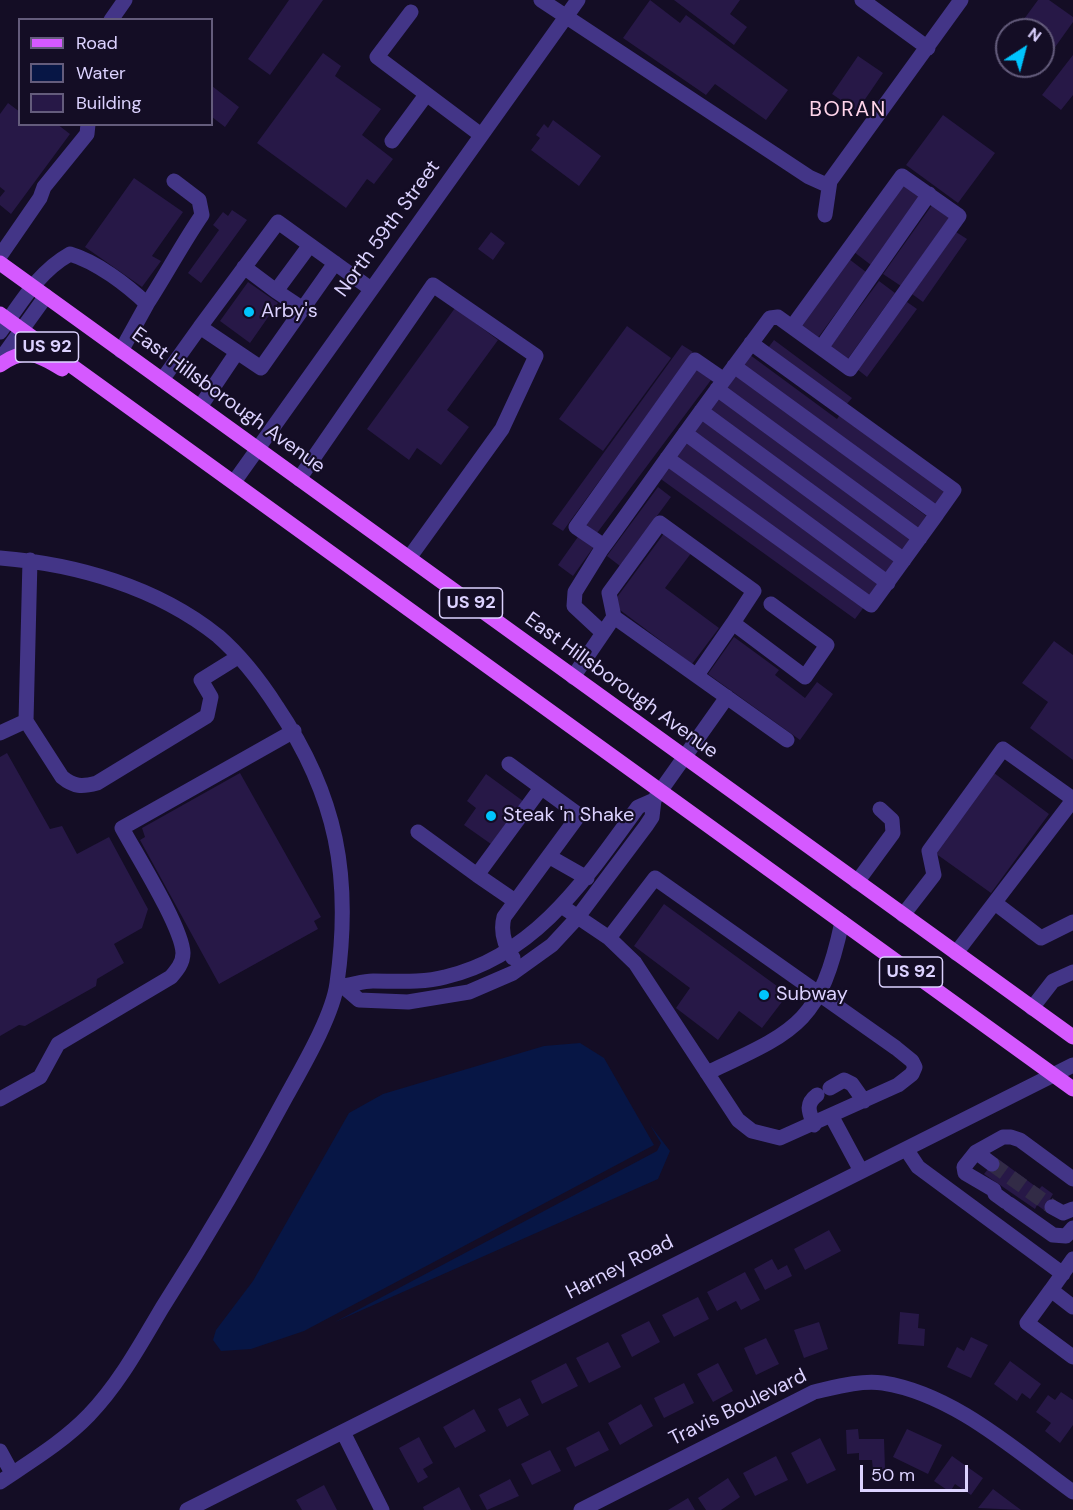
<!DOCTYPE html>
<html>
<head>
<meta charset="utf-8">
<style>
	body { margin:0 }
	#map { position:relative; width:1073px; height:1510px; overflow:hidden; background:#140d25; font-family:"DM Sans",sans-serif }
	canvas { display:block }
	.legend { position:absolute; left:18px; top:18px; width:195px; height:108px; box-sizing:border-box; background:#140d25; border:2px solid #645c7c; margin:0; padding:8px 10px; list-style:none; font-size:18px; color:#dcd2ff }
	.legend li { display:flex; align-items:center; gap:12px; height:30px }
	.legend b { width:30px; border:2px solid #645c7c }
	.north { position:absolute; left:995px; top:18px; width:60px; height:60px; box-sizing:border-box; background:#140d25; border:2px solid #645c7c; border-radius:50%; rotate:36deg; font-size:16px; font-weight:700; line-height:24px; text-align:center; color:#dcd2ff }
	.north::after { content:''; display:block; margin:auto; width:21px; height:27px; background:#00c4fd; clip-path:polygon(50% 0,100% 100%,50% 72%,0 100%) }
	.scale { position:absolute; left:860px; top:1465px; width:108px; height:27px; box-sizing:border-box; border:3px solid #dcd2ff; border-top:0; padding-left:8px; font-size:18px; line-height:21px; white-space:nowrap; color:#dcd2ff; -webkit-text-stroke:4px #140d25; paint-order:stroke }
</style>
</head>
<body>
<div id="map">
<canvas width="1073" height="1510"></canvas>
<ul class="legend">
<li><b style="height:8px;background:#d559ff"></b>Road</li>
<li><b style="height:16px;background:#071645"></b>Water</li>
<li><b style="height:16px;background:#271847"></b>Building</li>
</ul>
<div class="north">N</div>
<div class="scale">50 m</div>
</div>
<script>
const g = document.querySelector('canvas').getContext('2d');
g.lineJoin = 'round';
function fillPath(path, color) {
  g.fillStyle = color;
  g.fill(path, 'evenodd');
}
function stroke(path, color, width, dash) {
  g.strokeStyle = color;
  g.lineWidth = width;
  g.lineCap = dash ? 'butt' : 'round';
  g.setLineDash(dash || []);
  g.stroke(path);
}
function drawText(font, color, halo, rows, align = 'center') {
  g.font = font + ' "DM Sans",sans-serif';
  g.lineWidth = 4.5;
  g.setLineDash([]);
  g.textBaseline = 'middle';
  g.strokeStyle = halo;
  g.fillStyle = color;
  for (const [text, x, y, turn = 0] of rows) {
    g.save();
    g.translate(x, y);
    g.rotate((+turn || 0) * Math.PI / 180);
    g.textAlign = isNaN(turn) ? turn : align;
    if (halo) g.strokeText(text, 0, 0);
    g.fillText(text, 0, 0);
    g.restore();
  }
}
fillPath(new Path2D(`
	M580 1043 604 1058 654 1145 304 1331 251 1349 221 1351 213 1340 216 1330 253 1281 349 1113 383 1094 544 1046Z
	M650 1125 670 1151 658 1179 335 1322 657 1151 661 1143Z`), '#071645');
fillPath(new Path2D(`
	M289 0H323L270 75 248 59Z
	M650 0 680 23 686 15 788 90 766 120 715 84 706 95 623 38Z
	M674 0H740L730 14 747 27 734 45Z
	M1038 0H1049L1073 17V22L1043 64V30H1016Z
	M323 53 341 66 335 76 381 109 362 135 393 159 374 184 367 179 346 208 257 143Z
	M1073 55V95L1061 110 1042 95Z
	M858 56 883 73 857 111 832 94Z
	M212 86 239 107 225 127 212 117Z
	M8 103 20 112V124H57L70 134 11 214 0 205V197L5 191 0 187V114Z
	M943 115 995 153 958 203 906 165Z
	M553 120 601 156 579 186 531 150 540 138 536 135 544 124 548 128Z
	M134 178 183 212 152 256 161 261 142 287 85 247Z
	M904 185 920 197 871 265 854 252Z
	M932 205 949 218 901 286 883 274Z
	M232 210 247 220 201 283 188 273 219 230 213 225 223 212 228 216Z
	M491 232 505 243 493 260 478 249Z
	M956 232 967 239 923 302 912 294Z
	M849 259 866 272 817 339 800 326Z
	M879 281 895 293 847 360 830 347Z
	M248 282 278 303 250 343 220 321Z
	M907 302 917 309 867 377 857 369Z
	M455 308 498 340 447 410 469 427 441 465 417 448 409 460 367 429Z
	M627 326 671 358 603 451 559 419Z
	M774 340 852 398 845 406 768 348Z
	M682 345 693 352 563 531 552 524Z
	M746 352 837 419 841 413 949 491 937 508 737 364Z
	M697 369 711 380 597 533 583 522Z
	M733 372 929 518 918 533 722 387Z
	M717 394 913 540 902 555 706 409Z
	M701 417 896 563 886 577 690 432Z
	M685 439 880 585 870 599 674 454Z
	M666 465 864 607 855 619 658 477Z
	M658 487 671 497 620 566 607 556Z
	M665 532 692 552 665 588 719 628 692 664 612 604Z
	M580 534 595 545 573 576 558 565Z
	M734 637 779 670 775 675 805 698 817 682 833 694 800 740 708 674Z
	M1054 641 1073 655V760L1030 728 1048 702 1022 683Z
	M7 753 50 829 62 826 77 854 109 837 148 909 142 928 114 944 124 963 97 979 96 986 25 1026 19 1025 0 1036V757Z
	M240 773 321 917 314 921 318 929 219 984 140 840 145 837 142 828Z
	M994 773 1049 814 991 893 935 853Z
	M486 774 523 801 491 844 464 825 476 808 467 801Z
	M664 904 788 994 762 1028 739 1011 718 1040 676 1008 690 988 634 946Z
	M997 1158 1039 1189 1042 1186 1053 1194 1050 1199 1055 1202 1048 1213 1037 1205 1035 1209 984 1174Z
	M829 1230 841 1251 805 1270 794 1249Z
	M772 1259 778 1270 787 1265 792 1276 765 1290 754 1269Z
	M745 1272 760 1300 741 1310 736 1301 717 1311 707 1292Z
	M698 1297 709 1319 674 1337 662 1315Z
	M900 1312 919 1314 918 1328 925 1329 924 1346 898 1344Z
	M649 1321 660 1342 632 1357 621 1335Z
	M819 1322 828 1349 804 1358 794 1330Z
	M971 1337 988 1345 971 1378 947 1367 957 1347 964 1351Z
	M766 1338 779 1364 756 1375 744 1348Z
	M608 1342 621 1367 589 1383 576 1358Z
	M1010 1361 1041 1384 1030 1399 1022 1393 1017 1401 994 1384Z
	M566 1363 578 1386 542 1404 531 1381Z
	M718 1363 733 1391 713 1402 697 1374Z
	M684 1383 694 1403 664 1418 654 1398Z
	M1061 1392 1073 1400V1425L1060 1443 1045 1431 1051 1423 1036 1412 1048 1395 1055 1400Z
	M520 1398 529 1415 507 1427 498 1409Z
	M641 1404 653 1426 620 1445 608 1423Z
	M474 1409 486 1431 455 1448 443 1427Z
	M858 1429 859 1439H884L885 1469 873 1470 872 1460H859V1453L847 1454 846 1430Z
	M907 1429 942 1445 928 1474 893 1457Z
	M599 1431 609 1450 575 1467 566 1448Z
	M419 1437 433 1463 423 1469 428 1477 418 1483 399 1448Z
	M820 1438 836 1470 807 1484 791 1453Z
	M550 1450 561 1471 532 1485 521 1464Z
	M776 1456 788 1480 755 1496 743 1473Z
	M952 1456 983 1478 971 1495 955 1484 950 1492 934 1481Z
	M728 1478 740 1497 721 1510H706L698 1498Z
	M510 1479 519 1496 487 1510 479 1495Z
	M324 1485 337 1510H302L296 1500Z
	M459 1487 471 1510H424L423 1507Z
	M993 1489 1021 1510 978 1508Z
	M688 1498 695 1510H668Z`), '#271847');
stroke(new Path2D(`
	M992 1164 1052 1207`), '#322b46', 15, [15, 8]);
stroke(new Path2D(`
	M541 0 809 177 829 186
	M862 0 928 48
	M411 12 377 57 481 135
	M111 20 125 0
	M392 141 426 95
	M825 215 830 181 961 0
	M0 256 40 198 44 187 87 134 88 124
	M335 263 261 368 200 327 278 222 371 289
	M244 267 276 291
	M147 304C166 275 182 244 202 215L199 200 174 181
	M303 309 276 291 310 245
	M0 332C21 303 38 272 70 254 97 262 127 285 147 304L121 351
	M751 343 954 490 937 514
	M821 348 929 194
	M0 360 46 296
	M162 380 200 327
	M724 380 770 318 778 317 850 369 959 216 902 176 792 327
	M717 389 920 538
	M200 407 237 352
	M701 411 904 560
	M685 433 888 583
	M667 458 871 605 937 514 734 366
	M299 479 433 285 536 356 502 429 409 558
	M234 482 578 0
	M0 558C76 564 157 587 218 636 241 656 261 682 277 707 337 796 352 877 337 983 333 1015 303 1066 287 1095 248 1168 206 1239 162 1308 140 1345 119 1384 89 1415 63 1442 31 1461 0 1482
	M614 617 609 593 660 523 754 591 733 623
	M603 633 574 606 575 592 601 550 604 546C644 491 683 435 724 380L695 360 576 527 604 546
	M697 675 733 623 805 677 827 645 771 604
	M573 677 614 617 787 740
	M26 721 30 560
	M0 733 26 721 62 777C74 787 82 787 97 783L207 716 211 697 201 680 238 657
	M509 764 579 815 504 917C500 932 505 946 513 958
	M418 832 477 875
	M550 857 587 878
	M857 882 893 833 892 820 880 809
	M515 901 477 875 541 788
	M995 903 1041 938 1073 922
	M563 907 609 938 655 878 896 1048 912 1061 915 1067 912 1074 898 1085 780 1138 752 1131 738 1120 635 963 609 938
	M903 915 934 875 929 851 1003 749 1073 799
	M956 953 1073 800
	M337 986C349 987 360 981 373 981 396 981 423 983 445 977 536 956 587 877 638 807L654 800
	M344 987 359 1000 408 1002 469 992 513 973 552 945 577 918 646 826 652 817 654 800 727 697
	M1032 1008 1053 981 1073 972
	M707 1073C796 1031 820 1024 842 922
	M830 1088 844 1080 852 1084 864 1101
	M0 1099 40 1077 58 1044 171 977C177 970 183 963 183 953 182 927 136 854 122 828L294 731
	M832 1117 861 1171
	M814 1125C809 1112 805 1104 817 1095
	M906 1149 918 1167 1063 1274
	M976 1152 992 1164
	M1006 1202 995 1194 994 1190 965 1173 964 1167 976 1152 1003 1137H1011L1020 1140 1073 1179
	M1009 1204 1053 1235 1066 1236 1073 1228
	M1052 1207 1063 1213 1073 1209
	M1073 1259 1051 1290 1073 1307
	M1051 1290 1027 1323 1073 1357
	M343 1432 382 1510
	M0 1451 12 1473
	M187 1510 1073 1065
	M581 1510 814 1392C836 1387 860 1380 883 1383 954 1394 1016 1451 1073 1492`), '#433587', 15);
stroke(new Path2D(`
	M0 263 1073 1037
	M0 314 1073 1089
	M0 365C25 347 38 354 62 369`), '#d559ff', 15);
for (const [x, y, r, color] of [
	[249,312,6,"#00c4fd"],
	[491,816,6,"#00c4fd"],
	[764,995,6,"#00c4fd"]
]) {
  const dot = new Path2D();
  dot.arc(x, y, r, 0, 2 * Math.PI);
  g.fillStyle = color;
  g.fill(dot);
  stroke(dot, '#140d25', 2);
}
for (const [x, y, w] of [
	[47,347,63],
	[471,603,63],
	[911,972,63]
]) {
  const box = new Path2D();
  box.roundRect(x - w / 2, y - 15, w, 30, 4.5);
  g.fillStyle = '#140d25';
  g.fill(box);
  stroke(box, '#dcd2ff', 1.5);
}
drawText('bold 18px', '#dcd2ff', null, [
	["US 92",47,347],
	["US 92",471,603],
	["US 92",911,972]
]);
drawText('20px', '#dcd2ff', '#140d25', [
	["North 59th Street",388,229,-54],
	["East Hillsborough Avenue",228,401,36],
	["East Hillsborough Avenue",621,686,36],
	["Harney Road",620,1268,-27],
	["Travis Boulevard",738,1408,-26]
]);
drawText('20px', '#dcd2ff', '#140d25', [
	["Arby's",261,312],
	["Steak 'n Shake",503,816],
	["Subway",776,995]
], 'left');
g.letterSpacing = '1.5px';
drawText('21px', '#ffd4ea', '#140d25', [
	["BORAN",848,110]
]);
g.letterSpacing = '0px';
</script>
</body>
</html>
